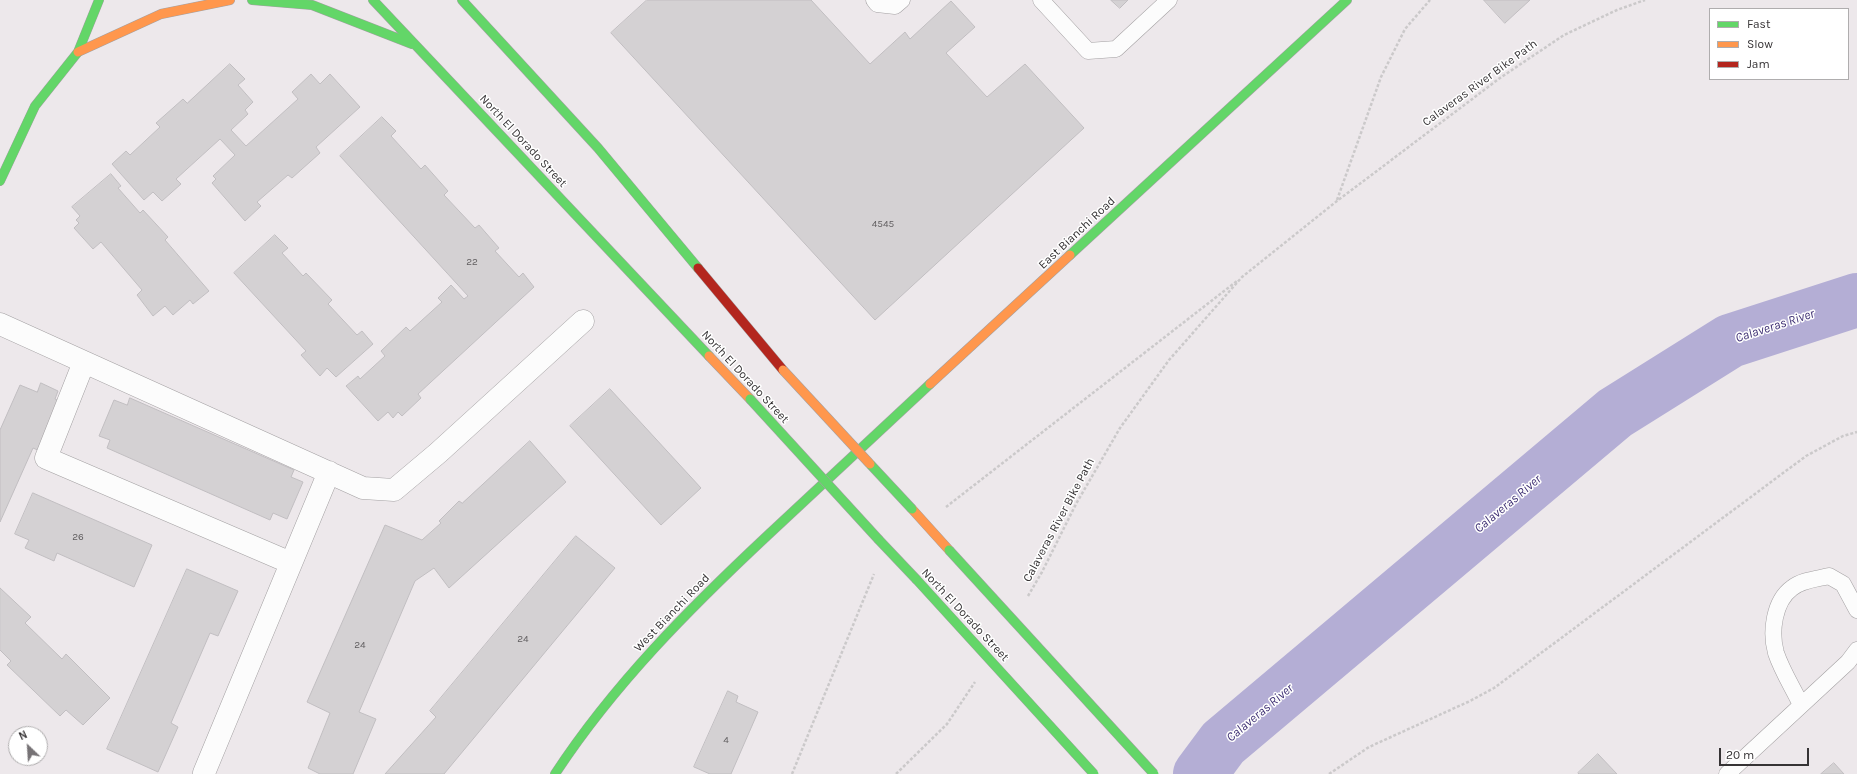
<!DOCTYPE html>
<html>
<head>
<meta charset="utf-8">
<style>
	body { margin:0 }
	#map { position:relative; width:1857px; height:774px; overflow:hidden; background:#ede8eb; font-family:Karla,sans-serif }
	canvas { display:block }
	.legend { position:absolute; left:1709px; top:8px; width:140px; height:72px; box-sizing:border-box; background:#fff; border:1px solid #afadae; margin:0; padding:5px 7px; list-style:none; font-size:12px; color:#363335 }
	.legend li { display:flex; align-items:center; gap:8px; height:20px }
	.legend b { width:20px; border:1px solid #afadae }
	.north { position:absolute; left:8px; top:726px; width:40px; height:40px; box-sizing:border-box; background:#fff; border:1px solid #afadae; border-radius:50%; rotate:335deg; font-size:11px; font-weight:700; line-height:16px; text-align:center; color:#363335 }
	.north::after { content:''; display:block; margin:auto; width:14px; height:18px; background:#767275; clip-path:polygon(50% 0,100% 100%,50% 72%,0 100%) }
	.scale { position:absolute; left:1719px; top:748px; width:90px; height:18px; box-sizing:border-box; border:2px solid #363335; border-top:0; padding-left:5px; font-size:12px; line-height:14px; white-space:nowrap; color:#363335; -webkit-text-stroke:3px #fff; paint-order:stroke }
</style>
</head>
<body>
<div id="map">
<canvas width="1857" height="774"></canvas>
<ul class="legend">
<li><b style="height:5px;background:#63d668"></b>Fast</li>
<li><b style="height:5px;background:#ff974d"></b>Slow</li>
<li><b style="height:5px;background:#b3261e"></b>Jam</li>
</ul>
<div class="north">N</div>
<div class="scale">20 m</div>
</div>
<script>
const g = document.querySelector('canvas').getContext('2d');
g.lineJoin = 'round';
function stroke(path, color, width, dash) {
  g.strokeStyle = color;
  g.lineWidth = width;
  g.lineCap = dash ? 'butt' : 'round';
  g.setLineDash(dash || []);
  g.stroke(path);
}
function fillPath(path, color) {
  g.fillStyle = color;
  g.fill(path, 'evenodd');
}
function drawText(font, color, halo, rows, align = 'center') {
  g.font = font + ' Karla,sans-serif';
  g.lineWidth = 3;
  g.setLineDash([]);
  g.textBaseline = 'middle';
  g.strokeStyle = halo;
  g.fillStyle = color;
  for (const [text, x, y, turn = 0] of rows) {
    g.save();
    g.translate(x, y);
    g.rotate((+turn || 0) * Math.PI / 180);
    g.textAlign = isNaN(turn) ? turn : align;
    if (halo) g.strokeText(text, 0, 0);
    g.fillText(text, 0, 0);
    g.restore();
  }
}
stroke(new Path2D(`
	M1200 774 1223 743 1615 413 1730 341 1857 300`), '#b4aed5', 54);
const building = new Path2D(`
	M647 0H811L870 64 905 32 910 39 951 1 975 27 946 53 987 97 1025 64 1084 128 875 320 611 33Z
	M1111 0H1128L1120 8Z
	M1484 0H1530L1505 23Z
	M230 64 245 79 238 85 253 102 245 110 248 114 231 130 246 146 298 99 292 92 311 74 320 84 330 74 360 107 316 147 320 153 292 178 288 175 257 202 261 206 245 221 212 183 216 179 213 176 235 155 220 139 176 179 181 184 162 201 153 192 144 200 112 164 126 151 130 155 160 127 156 123 183 99 187 103Z
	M382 117 396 131 391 136 421 169 425 165 448 191 444 195 475 228 479 225 499 248 495 251 519 277 523 273 534 287 418 394 421 398 402 416 398 412 393 418 388 412 378 421 346 386 358 376 360 379 385 356 381 351 406 327 410 331 442 302 438 298 451 285 464 299 468 296 340 156Z
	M111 174 121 186 118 188 140 213 143 210 168 237 165 240 209 291 193 304 190 300 173 315 165 306 153 316 137 295 142 290 101 242 93 249 74 228 79 223 76 220 80 216 72 207Z
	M275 235 288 248 282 253 303 276 306 273 332 300 328 304 357 335 362 331 373 344 336 377 327 368 320 376 301 355 306 351 234 273Z
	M41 383 58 391 55 399 62 402 40 451 33 448 0 522V430L20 385 37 392Z
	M610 389 701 488 661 525 570 426Z
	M130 398 294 470 291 477 303 482 287 519 273 513 270 520 107 448 110 440 99 436 114 400 127 405Z
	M530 441 566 482 449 588 434 568 415 581 359 712 376 719 353 774H320L308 768 330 713 307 702 385 525 422 540 441 523 439 521 459 501 462 503Z
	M33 493 152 545 134 587 57 553 54 561 25 548 29 540 15 534Z
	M576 536 615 568 444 774H385L436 717 430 711Z
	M187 569 238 591 218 636 210 633 171 723 178 727 158 772 107 749Z
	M0 588 31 617 25 623 62 659 66 654 110 698 83 725 66 710 60 716 7 665 11 661 0 650Z
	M728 691 738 696 736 702 758 712 731 774H710L694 767Z
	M1598 754 1617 774H1579L1578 773Z
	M1834 763 1844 774H1821Z`);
fillPath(building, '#d4d1d3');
stroke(building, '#c1bec1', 1);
const lane = new Path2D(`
	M874 0 877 4 895 6 902 0
	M1041 0 1088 51 1116 49 1169 0
	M1801 705C1793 688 1782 671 1776 653 1770 632 1774 601 1792 588 1802 580 1817 579 1829 576L1843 584 1857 610
	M1727 774 1848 662 1857 650`);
const street = new Path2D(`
	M0 324 363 488 394 490 438 453 583 321
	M84 362 46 458 291 563
	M204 773 329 472`);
const fast = new Path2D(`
	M252 0 312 5 412 44
	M373 0 709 356
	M462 0 598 148 698 268
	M0 181 35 106 78 52 99 0
	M1070 255 1347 0
	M879 540 916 579
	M555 774C614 684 690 608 768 535 822 484 876 434 930 384`);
const slow = new Path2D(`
	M78 52 161 14 230 0
	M709 356 750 399
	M930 384 1070 255
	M912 509 949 550`);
const jam = new Path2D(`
	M698 268 783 370`);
stroke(lane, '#a3a0a2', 17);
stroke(street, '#a3a0a2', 23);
stroke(fast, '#a3a0a2', 10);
stroke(slow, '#a3a0a2', 10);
stroke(jam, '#a3a0a2', 10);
stroke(new Path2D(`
	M1337 200 1381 77 1405 29 1430 0
	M946 507 1237 281
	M1028 596 1042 572 1076 504 1120 428 1169 360 1242 277 1337 201 1500 78 1564 35 1617 10 1645 0
	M792 774 874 574
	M896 774 947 724 975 682
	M1329 774 1369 747 1470 701 1494 688 1806 456 1843 436 1857 432`), '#cbc9ca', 2.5, [3, 2]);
stroke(lane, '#fcfcfc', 16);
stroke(street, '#fcfcfc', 22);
stroke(fast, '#63d668', 9);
stroke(slow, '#ff974d', 9);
stroke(jam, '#b3261e', 9);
const fastBridge = new Path2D(`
	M750 399 879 540
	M870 464 912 509
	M949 550 1154 774
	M916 579 1094 774`);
const slowBridge = new Path2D(`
	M783 370 870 464`);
stroke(fastBridge, '#a3a0a2', 10, []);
stroke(slowBridge, '#a3a0a2', 10, []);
stroke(fastBridge, '#63d668', 9);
stroke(slowBridge, '#ff974d', 9);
drawText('10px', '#5f5c5e', null, [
	["4545",883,224],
	["22",472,262],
	["26",78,537],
	["24",523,639],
	["24",360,645],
	["4",726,740]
]);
drawText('12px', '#363335', '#fff', [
	["Calaveras River Bike Path",1480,83,-36],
	["North El Dorado Street",523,141,47],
	["East Bianchi Road",1077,233,-43],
	["North El Dorado Street",745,377,47],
	["Calaveras River Bike Path",1059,520,-62],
	["West Bianchi Road",672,613,-46],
	["North El Dorado Street",965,615,47]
]);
drawText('italic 13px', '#403275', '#fff', [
	["Calaveras River",1775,326,-18],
	["Calaveras River",1508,504,-40],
	["Calaveras River",1260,713,-40]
]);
</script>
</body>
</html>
